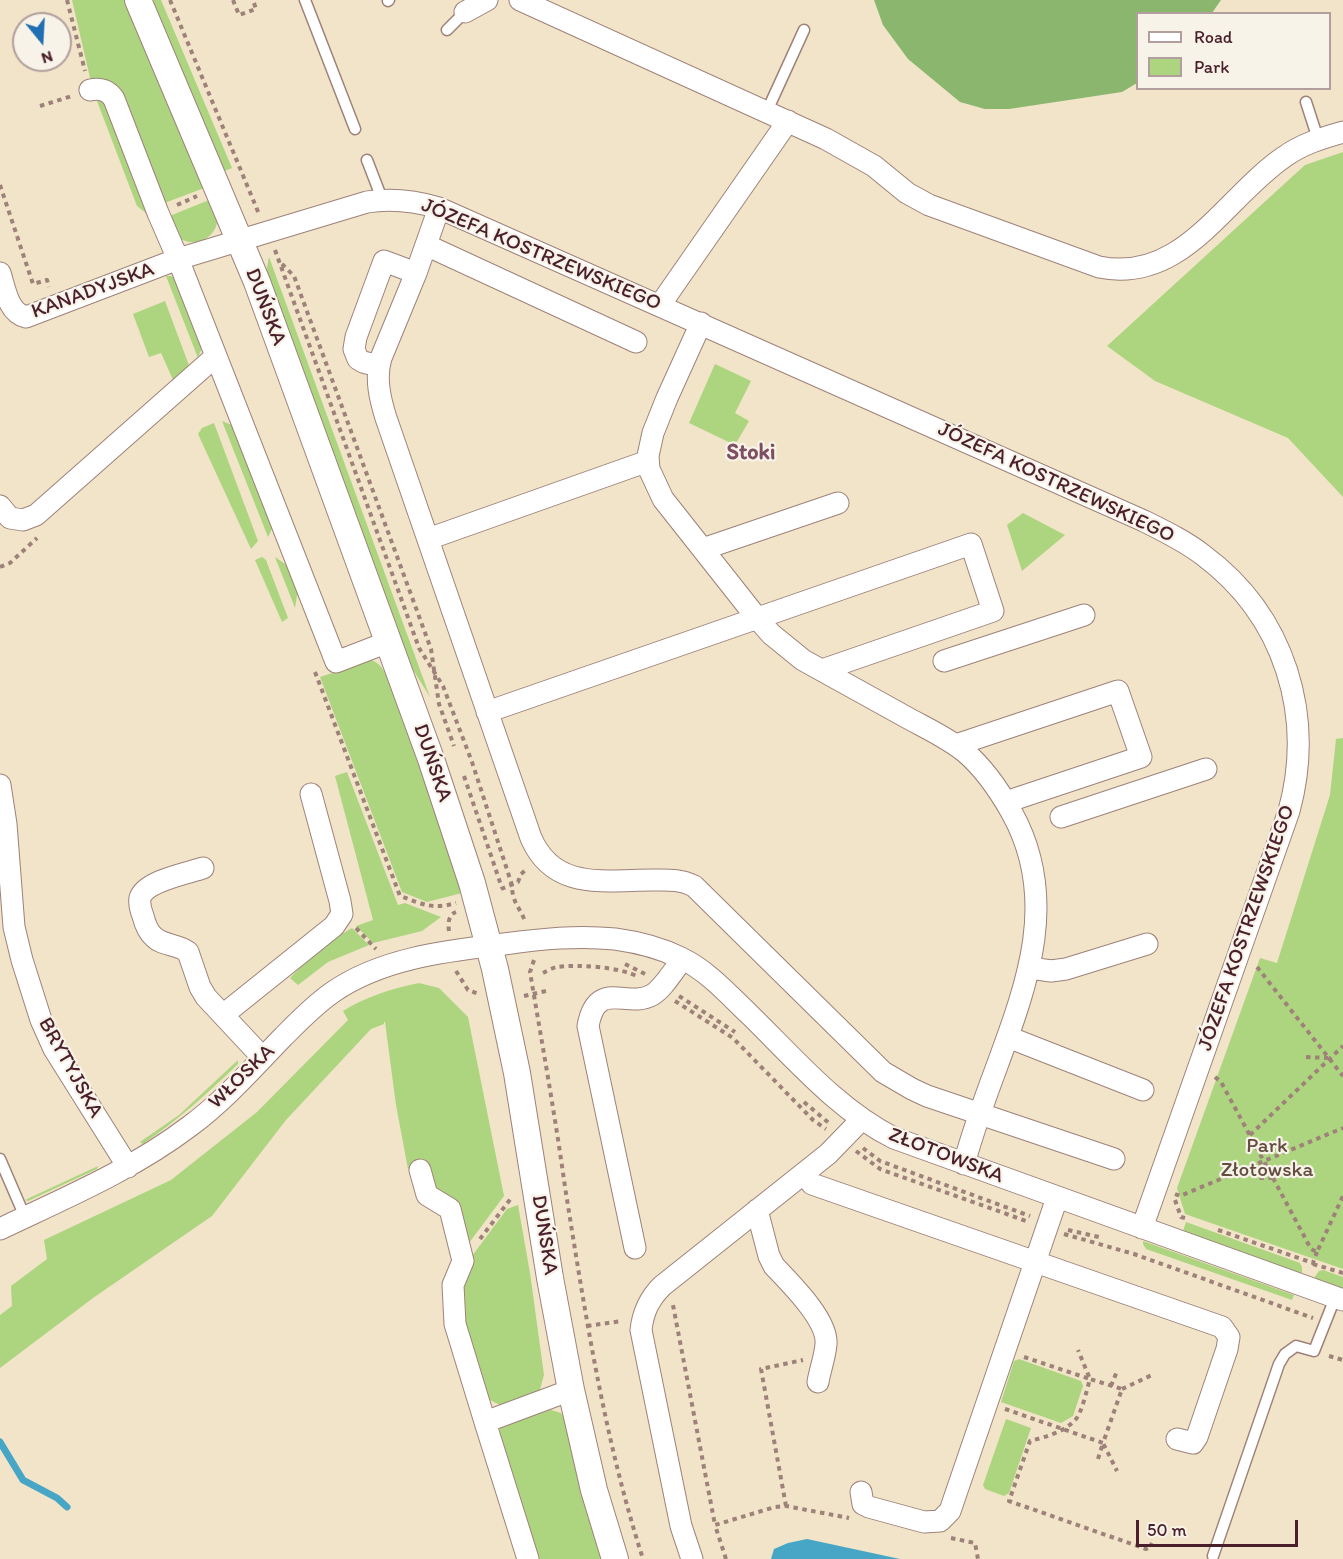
<!DOCTYPE html>
<html>
<head>
<meta charset="utf-8">
<style>
	body { margin:0 }
	#map { position:relative; width:1343px; height:1559px; overflow:hidden; background:#f1e4c8; font-family:Itim,sans-serif }
	canvas { display:block }
	.legend { position:absolute; left:1136px; top:12px; width:195px; height:78px; box-sizing:border-box; background:#f7f3e8; border:2px solid #b29e9c; margin:0; padding:8px 10px; list-style:none; font-size:18px; color:#4a1f2b }
	.legend li { display:flex; align-items:center; gap:12px; height:30px }
	.legend b { width:30px; border:2px solid #b29e9c }
	.north { position:absolute; left:12px; top:12px; width:60px; height:60px; box-sizing:border-box; background:#f7f3e8; border:2px solid #b29e9c; border-radius:50%; rotate:162deg; font-size:16px; font-weight:700; line-height:24px; text-align:center; color:#4a1f2b }
	.north::after { content:''; display:block; margin:auto; width:21px; height:27px; background:#1f6fb2; clip-path:polygon(50% 0,100% 100%,50% 72%,0 100%) }
	.scale { position:absolute; left:1136px; top:1520px; width:162px; height:27px; box-sizing:border-box; border:3px solid #4a1f2b; border-top:0; padding-left:8px; font-size:18px; line-height:21px; white-space:nowrap; color:#4a1f2b; -webkit-text-stroke:4px #f7f3e8; paint-order:stroke }
</style>
</head>
<body>
<div id="map">
<canvas width="1343" height="1559"></canvas>
<ul class="legend">
<li><b style="height:8px;background:#fff"></b>Road</li>
<li><b style="height:16px;background:#add57f"></b>Park</li>
</ul>
<div class="north">N</div>
<div class="scale">50 m</div>
</div>
<script>
const g = document.querySelector('canvas').getContext('2d');
g.lineJoin = 'round';
function fillPath(path, color) {
  g.fillStyle = color;
  g.fill(path, 'evenodd');
}
function stroke(path, color, width, dash) {
  g.strokeStyle = color;
  g.lineWidth = width;
  g.lineCap = dash ? 'butt' : 'round';
  g.setLineDash(dash || []);
  g.stroke(path);
}
function drawText(font, color, halo, rows, align = 'center') {
  g.font = font + ' Itim,sans-serif';
  g.lineWidth = 4.5;
  g.setLineDash([]);
  g.textBaseline = 'middle';
  g.strokeStyle = halo;
  g.fillStyle = color;
  for (const [text, x, y, turn = 0] of rows) {
    g.save();
    g.translate(x, y);
    g.rotate((+turn || 0) * Math.PI / 180);
    g.textAlign = isNaN(turn) ? turn : align;
    if (halo) g.strokeText(text, 0, 0);
    g.fillText(text, 0, 0);
    g.restore();
  }
}
fillPath(new Path2D(`
	M72 0H125L204 188 162 204 117 91 91 82Z
	M150 0H161L232 168 222 172Z
	M102 100 107 101 150 210 146 213 137 206 97 101Z
	M1343 152V497L1288 438 1155 381 1107 346 1305 165Z
	M209 200 217 223C213 242 188 249 175 234 171 230 169 223 167 217Z
	M269 257 430 697 402 652 266 272Z
	M166 276H171L176 278 202 347 198 358Z
	M165 301 190 368 174 382 161 353 149 357 133 314Z
	M715 364 751 381 735 413 749 421 735 445 689 423Z
	M222 421 232 425 273 527 268 537Z
	M214 423 258 541 251 549 198 434 202 428Z
	M1023 513 1065 535 1022 571 1007 525Z
	M262 557 266 560 288 618 282 622 255 560Z
	M275 557 288 566 298 589 295 608Z
	M371 660C383 664 386 675 391 686L433 805 462 893 427 902 402 892 320 677Z
	M1343 738V1269L1185 1214 1177 1188 1260 958 1277 963 1330 795 1336 739Z
	M347 772 398 905 405 903 441 917 422 931 373 943 356 926 373 920 335 776Z
	M352 928 369 945 328 962 298 985 290 978 319 948Z
	M419 983 439 988 468 1017 504 1196 466 1247 433 1190 426 1166 408 1169 396 1105 385 1022 379 1021 384 1022V1024L371 1029 286 1120 212 1216 93 1298 0 1368V1315L12 1306 11 1286 47 1259 44 1240 171 1180 257 1112 348 1020 343 1011C367 996 391 989 419 983Z
	M238 1060V1064C208 1093 178 1120 143 1144L140 1142 179 1115Z
	M98 1166 97 1169 28 1201 25 1200Z
	M518 1205 530 1273 544 1375 539 1393 502 1406 486 1398 462 1322 459 1286 466 1264 507 1209Z
	M1186 1222 1300 1263 1302 1267V1274L1183 1231Z
	M1143 1241 1294 1295 1292 1300 1146 1249 1143 1244Z
	M1323 1270 1343 1277V1289L1314 1278 1319 1271Z
	M1019 1359 1081 1381 1083 1386 1073 1416 1061 1423 1001 1402 1014 1361Z
	M548 1409 561 1413 565 1419 602 1559H536L498 1441 500 1428 507 1423Z
	M1006 1419 1031 1428 1009 1493 1004 1496 985 1489 983 1485Z`), '#add57f');
fillPath(new Path2D(`
	M874 0H1221L1212 13 1138 14 1137 83 1122 92 1009 109H985L960 102 908 59 883 25Z`), '#8ab66e');
fillPath(new Path2D(`
	M807 1539 900 1559H771L774 1549 788 1543Z`), '#47a6c6');
stroke(new Path2D(`
	M0 1442 23 1480 57 1498 67 1507`), '#47a6c6', 7);
const service = new Path2D(`
	M305 0 355 129
	M388 1 389 0
	M447 30 465 12
	M1306 102 1318 139
	M767 111 804 30
	M367 160 382 199
	M0 1159 25 1217
	M1213 1556 1279 1364 1285 1354 1296 1346 1314 1351 1335 1298`);
const minor = new Path2D(`
	M520 0 826 139 874 166 907 193 929 205 1099 267C1183 284 1224 198 1284 157 1302 144 1322 138 1343 132
	M465 12 487 0
	M90 90C100 88 108 90 114 99L158 213 178 259 367 202C393 198 415 201 439 208L1144 521C1164 531 1185 541 1203 555 1285 616 1315 715 1289 811L1142 1228
	M439 208 416 273 381 358C375 378 380 399 386 418L531 838C554 891 604 880 653 880 668 880 680 879 694 886L883 1072 912 1089 927 1096 1114 1159
	M426 245 636 342
	M0 273C5 288 8 313 26 317L178 259 336 662 388 642
	M660 305 788 121
	M701 323 667 398 653 433 648 456 649 469 663 499 757 618 771 634 803 660C838 679 872 698 906 717 926 728 948 738 965 752 985 769 999 790 1012 813 1059 898 1028 982 997 1066 985 1098 973 1131 964 1164
	M379 366 363 362 358 359 354 349 356 337 384 261 416 273
	M0 506 10 518 23 520 36 515 216 356
	M428 539 648 461
	M703 549 838 503
	M944 661 1084 615
	M487 712 971 544 993 611 822 670
	M956 745 1118 691 1141 757 1006 802
	M0 785 6 824 14 927 22 960 41 1020 54 1049 128 1167
	M1061 817 1206 769
	M203 868C188 873 145 881 140 898 139 904 141 911 143 916 145 924 148 932 154 937 163 946 178 944 188 952L200 987 206 997 263 1058
	M1030 968 1051 971 1066 969 1147 944
	M223 1015 334 926 342 914 340 901 311 794
	M1008 1037 1143 1090
	M420 1170 427 1195 450 1209 463 1261 453 1285 455 1324 485 1422
	M804 1173 812 1184 1222 1327 1229 1337 1227 1349 1197 1437 1193 1443 1177 1439
	M757 1210 769 1256 774 1266C790 1283 828 1320 826 1344 825 1357 820 1370 818 1382
	M0 1229C65 1198 132 1170 190 1126 224 1101 253 1068 282 1038 298 1022 314 1005 333 992 382 958 447 951 504 944 541 939 578 935 615 939 637 942 661 948 681 958 708 971 729 995 750 1015 795 1059 838 1110 894 1138L1343 1300
	M635 1248 588 1026C597 978 627 1009 652 995 664 988 674 969 683 959
	M861 1492 863 1504 869 1507 924 1522 940 1521 950 1511 1057 1198
	M528 1559 485 1422 571 1390
	M692 1559 681 1526 641 1330C643 1312 649 1299 662 1286L828 1154 862 1119`);
const tertiary = new Path2D(`
	M138 0 257 282 431 759 472 883 495 969 517 1073 550 1278 571 1390 594 1490 615 1559`);
stroke(service, '#9e827a', 13);
stroke(minor, '#9e827a', 23);
stroke(tertiary, '#9e827a', 28);
stroke(new Path2D(`
	M67 0 85 71
	M170 0 259 214
	M233 0 239 15 256 9 253 0
	M40 106 72 96
	M0 185 33 284 47 280 49 287
	M177 205 197 196
	M275 250 419 648 443 686 472 762 512 885C512 902 519 906 525 921
	M282 264 294 276 431 649 439 704 454 746
	M0 567 10 563 37 538
	M315 672 400 896C423 904 432 910 456 903
	M464 776 502 888
	M501 889 518 882 521 874 527 869
	M356 928 376 949
	M449 931C448 924 448 915 456 912
	M534 960 530 972C542 1043 555 1115 565 1187 585 1312 604 1438 643 1559
	M625 964 645 974
	M1257 967 1343 1076
	M456 971 468 990 479 994
	M543 973C547 971 552 968 557 967 576 964 622 967 638 977
	M524 996 546 991
	M679 996 735 1032
	M675 1001 733 1038 813 1120 826 1129
	M1306 1057 1328 1058
	M1215 1077 1221 1082 1273 1178H1257L1248 1168
	M804 1102 830 1124
	M1250 1135 1343 1046
	M863 1148 880 1161 1030 1216
	M856 1151 880 1169 1029 1222
	M1273 1178 1311 1249 1317 1252 1343 1196
	M1175 1194 1180 1196 1343 1128
	M1175 1200 1181 1217 1185 1218
	M1068 1230 1099 1237
	M1218 1230 1313 1263 1317 1252
	M1064 1234 1134 1254 1313 1318
	M480 1239 512 1197
	M1313 1264 1343 1273
	M673 1305 715 1525
	M587 1326 622 1321
	M1329 1356 1343 1360
	M1024 1357 1090 1379 1078 1350
	M1111 1386 1117 1371
	M1122 1389 1152 1375
	M1005 1409 1103 1443 1122 1389 1090 1379C1087 1389 1082 1412 1076 1419 1065 1432 1045 1437 1030 1441L1009 1501 1146 1549 1150 1547 1152 1543
	M1098 1459 1103 1443 1117 1471
	M786 1506 761 1369 803 1360
	M951 1538 975 1543 978 1559
	M726 1559 715 1525 775 1507 786 1506 849 1518`), '#9e827a', 4, [4.5, 4.5]);
stroke(service, '#fff', 10);
stroke(minor, '#fff', 21);
stroke(tertiary, '#fff', 26);
drawText('21px', '#4a1f2b', '#f7f3e8', [
	["JÓZEFA KOSTRZEWSKIEGO",541,255,23],
	["KANADYJSKA",93,291,-20],
	["DUŃSKA",265,307,69],
	["JÓZEFA KOSTRZEWSKIEGO",1056,483,25],
	["DUŃSKA",432,763,71],
	["JÓZEFA KOSTRZEWSKIEGO",1247,928,-71],
	["BRYTYJSKA",70,1068,61],
	["WŁOSKA",242,1077,-44],
	["ZŁOTOWSKA",946,1156,21],
	["DUŃSKA",544,1235,81]
]);
drawText('21px', '#634c40', '#f7f3e8', [
	["Park",1267,1147],
	["Złotowska",1267,1171]
]);
drawText('bold 22px', '#7e4f62', '#f7f3e8', [
	["Stoki",751,453]
]);
</script>
</body>
</html>
